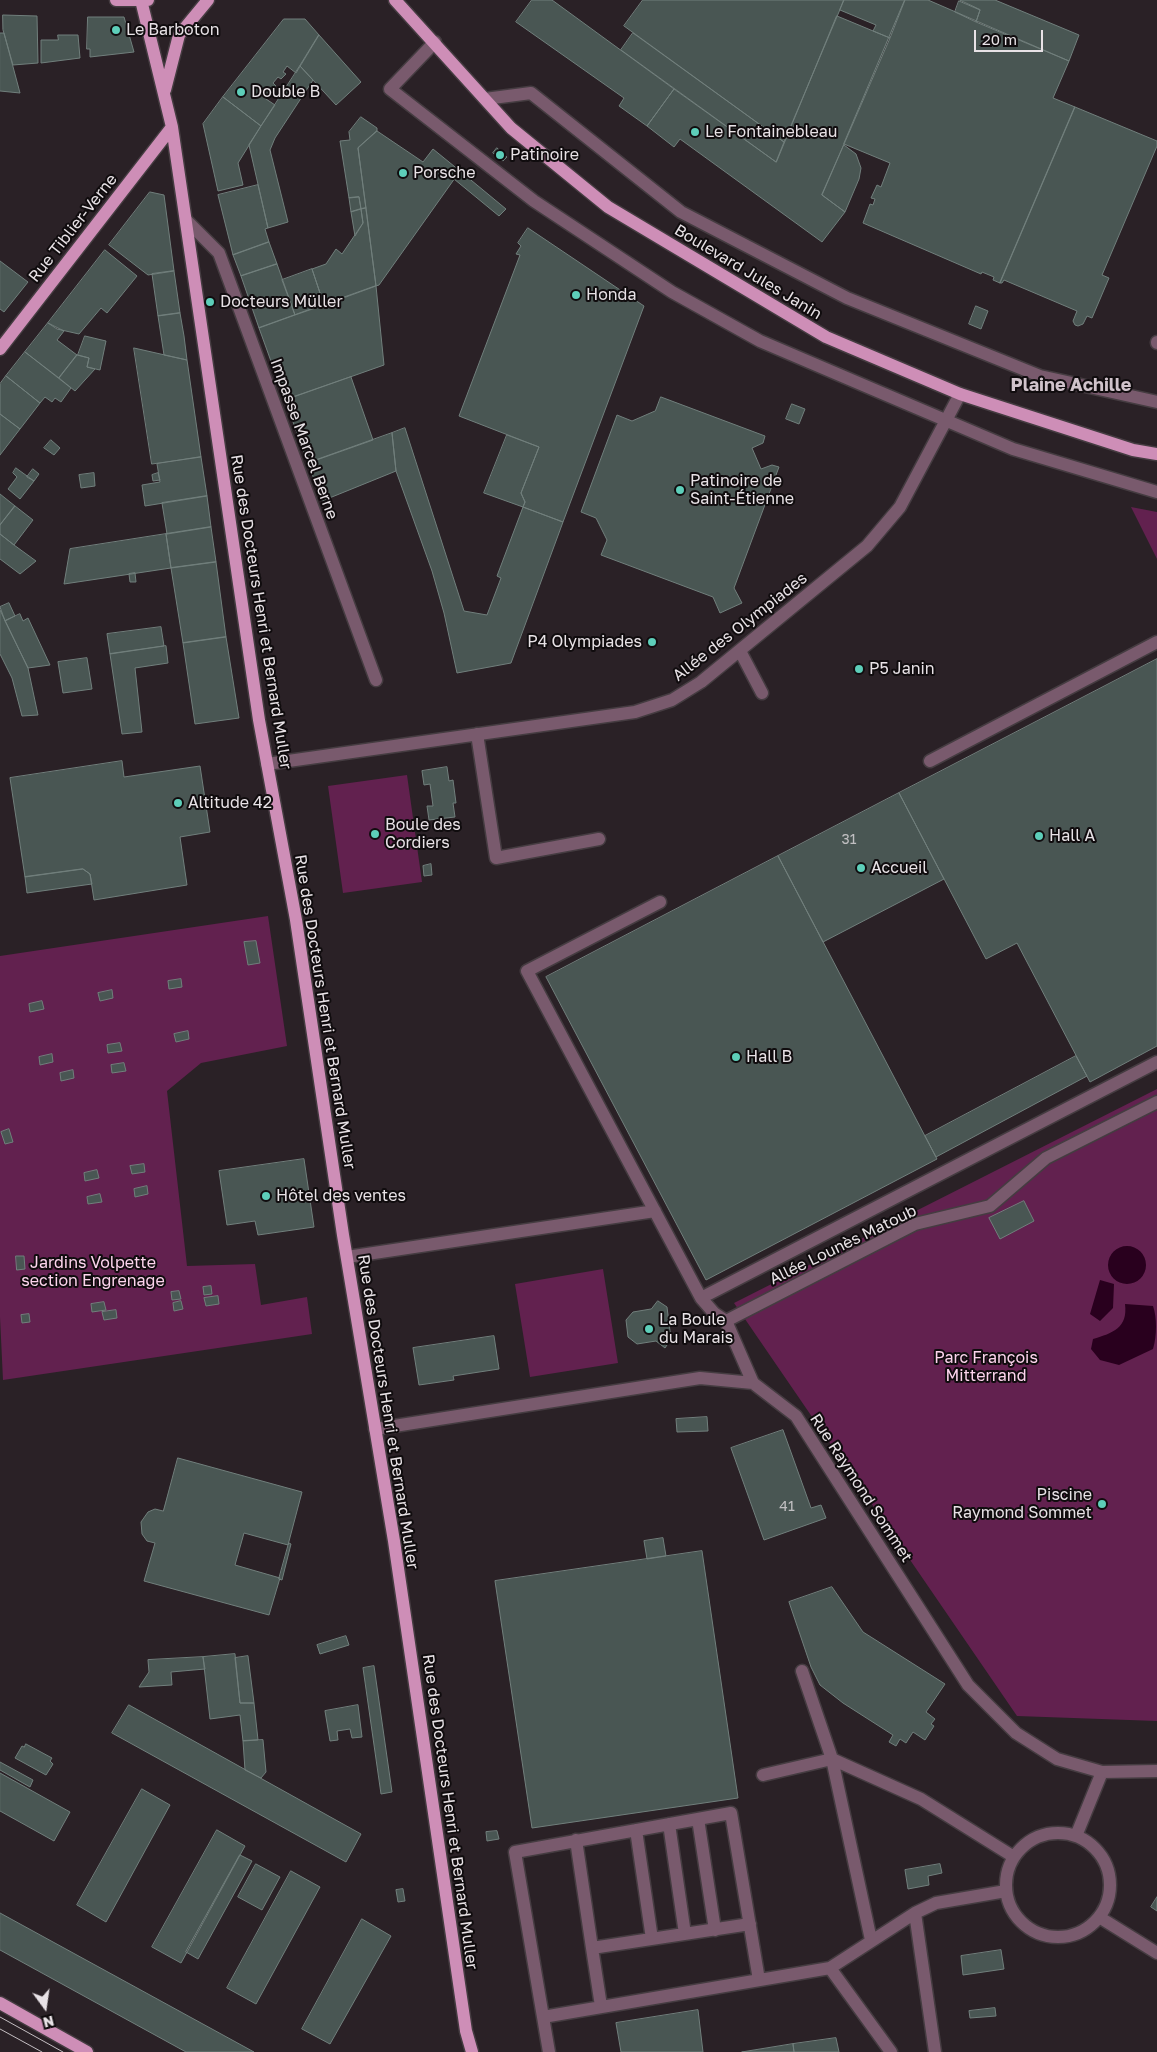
<!DOCTYPE html>
<html>
<head>
<meta charset="utf-8">
<style>
	body { margin:0 }
	#map { position:relative; width:1157px; height:2052px; overflow:hidden; background:#2a2126; font-family:"Golos Text",sans-serif }
	canvas { display:block }
	.north { position:absolute; left:20px; top:1982px; width:50px; height:50px; -webkit-text-stroke:4px #100c0e; paint-order:stroke; rotate:166deg; font-size:14px; font-weight:700; line-height:20px; text-align:center; color:#e8e2e6 }
	.north::after { content:''; display:block; margin:auto; width:18px; height:22px; background:#e8e2e6; clip-path:polygon(50% 0,100% 100%,50% 72%,0 100%) }
	.scale { position:absolute; left:974px; top:30px; width:69px; height:22px; box-sizing:border-box; border:2px solid #e8e2e6; border-top:0; padding-left:6px; font-size:15px; line-height:18px; white-space:nowrap; color:#e8e2e6; -webkit-text-stroke:4px #100c0e; paint-order:stroke }
</style>
</head>
<body>
<div id="map">
<canvas width="1157" height="2052"></canvas>
<div class="north">N</div>
<div class="scale">20 m</div>
</div>
<script>
const g = document.querySelector('canvas').getContext('2d');
g.lineJoin = 'round';
function fillPath(path, color) {
  g.fillStyle = color;
  g.fill(path, 'evenodd');
}
function stroke(path, color, width, dash) {
  g.strokeStyle = color;
  g.lineWidth = width;
  g.lineCap = dash ? 'butt' : 'round';
  g.setLineDash(dash || []);
  g.stroke(path);
}
function drawText(font, color, halo, rows, align = 'center') {
  g.font = font + ' "Golos Text",sans-serif';
  g.lineWidth = 4;
  g.setLineDash([]);
  g.textBaseline = 'middle';
  g.strokeStyle = halo;
  g.fillStyle = color;
  for (const [text, x, y, turn = 0] of rows) {
    g.save();
    g.translate(x, y);
    g.rotate((+turn || 0) * Math.PI / 180);
    g.textAlign = isNaN(turn) ? turn : align;
    if (halo) g.strokeText(text, 0, 0);
    g.fillText(text, 0, 0);
    g.restore();
  }
}
fillPath(new Path2D(`
	M1131 507 1157 512V559Z
	M407 775 422 882 343 893 328 786Z
	M268 916 287 1046 201 1063 167 1091 187 1266 255 1264 261 1305 307 1297 312 1334 3 1380 0 1317V956Z
	M1157 1089V1721L1017 1716 734 1303Z
	M603 1269 618 1363 530 1377 515 1284Z`), '#62214f');
fillPath(new Path2D(`
	M1108 1265a19 19 0 1 1 38 0a19 19 0 1 1-38 0Z
	M1100 1280 1114 1284 1113 1308 1100 1321 1090 1314Z
	M1125 1304 1153 1306C1157 1317 1157 1336 1153 1349L1119 1365 1100 1360 1091 1349 1093 1339C1113 1333 1128 1328 1125 1304Z`), '#29001e');
const building = new Path2D(`
	M532 0H552L674 89 647 126 619 106 624 98 516 22Z
	M643 0H844L784 142 624 26Z
	M844 0H905L890 38 873 31 876 25 840 10Z
	M905 0H928L1069 61 1053 98 1075 107 1000 283 993 280 994 277 982 272 981 274 863 223 870 204 873 205 875 199 871 198 877 185 881 187 890 163 844 144Z
	M960 0H995L1079 35 1069 61 976 22 980 10Z
	M959 1 980 10 976 22 955 12Z
	M3 15 37 16 38 63 13 65 3 30Z
	M837 16 890 38 822 195 845 212 822 242 680 139 674 147 647 126 674 89 776 162Z
	M88 17H124L134 52 90 57V49H87Z
	M284 19H305L319 35 296 73 287 66 283 72 286 74 281 79 278 77 273 83 276 86 263 97 275 105 261 126 223 97Z
	M0 33H4L20 93 0 91Z
	M633 33 784 142 776 162 621 50Z
	M58 35H78L80 58 41 63V40H58Z
	M319 35 361 82 336 105 300 66Z
	M300 66 313 80 275 138 270 150 288 222 268 228 249 145Z
	M223 97 261 126 238 163 243 185 218 191 203 124Z
	M1075 107 1157 141V146L1102 275 1109 278 1092 318 1087 316 1083 324 1078 326 1075 325 1073 321 1077 311 1004 280 1002 283H1000Z
	M361 117 377 128V131L358 148 366 208 361 209 359 197 349 198 340 141 350 140 349 132Z
	M377 131 423 162 433 149 460 171 379 285 376 286 358 148Z
	M844 145 856 154 861 168 859 179 845 212 822 195Z
	M497 148 507 157 503 161 493 153Z
	M460 171 506 209 499 216 454 179Z
	M258 185 268 228 265 229 269 242 233 255 218 195Z
	M150 192 164 195 174 271 148 275 109 245Z
	M359 197 361 209 351 212 349 198Z
	M366 208 376 286 324 305 312 269 326 264 336 249 342 254 363 223 361 209Z
	M361 209 363 223 355 236 351 212Z
	M528 228 644 306 563 522 523 507 525 502 521 493 539 447 459 416 520 255 516 254 521 246 518 243Z
	M269 242 277 264 241 276 233 255Z
	M105 250 137 276 107 313 101 308 79 334 57 329 48 323Z
	M0 261 28 282 4 312 0 309Z
	M277 264 295 315 259 328 241 276Z
	M312 269 324 305 295 315 282 280Z
	M174 271 180 313 158 316 152 274Z
	M376 286 384 365 285 400 259 328Z
	M976 306 988 311 981 329 969 324Z
	M180 313 184 336 187 360 164 355 158 316Z
	M48 323 64 331 57 340 77 355 59 378 25 352Z
	M85 336 106 341 100 370 87 367 89 358 78 355Z
	M134 348 187 360 201 457 152 464Z
	M25 352 71 388 61 402 55 398 52 402 45 397 40 403 6 376Z
	M77 355 89 358 87 367 95 369 75 391 59 378Z
	M6 376 40 403 20 429 0 414V384Z
	M351 377 373 440 308 463 285 400Z
	M661 397 765 436 763 443 752 448 761 469 772 465 779 467 734 588 742 603 720 613 713 597 601 555 607 540 596 518 581 512 617 415 632 421 655 411Z
	M792 404 805 409 799 424 786 419Z
	M0 414 20 429 0 455Z
	M405 428 464 611 487 615 501 578 497 576 523 507 563 522 511 663 457 673 444 613 432 571 396 471 392 433Z
	M392 433 396 471 322 501 308 463Z
	M507 435 539 447 521 493 525 502 523 507 484 493Z
	M51 440 60 448 54 455 44 448Z
	M201 457 207 496 145 506 142 485 160 482 157 464Z
	M16 468 34 481 20 499 8 489 17 477 13 473Z
	M33 469 39 474 34 481 27 477Z
	M94 473 95 486 81 488 79 475Z
	M158 473 160 480 153 481 152 475Z
	M0 494 15 506 0 525Z
	M207 496 211 527 167 534 162 503Z
	M15 506 33 520 14 545 0 534V525Z
	M211 527 216 562 171 568 166 534Z
	M0 534 14 545 36 561 20 574 0 559Z
	M166 534 171 568 64 584 70 549Z
	M216 562 226 637 183 643 171 568Z
	M135 573 136 582H130L129 574Z
	M9 603 15 616 5 621 0 607Z
	M0 610 28 668 38 715 22 716 12 678 0 654Z
	M20 614 23 621 28 618 50 665 28 668 5 621Z
	M161 627 164 646 110 654 107 634Z
	M226 637 239 718 195 724 183 643Z
	M166 646 168 663 135 668 142 732 122 734 110 654Z
	M87 658 92 689 63 693 58 662Z
	M1157 659V1046L1090 1082 1017 943 986 959 899 793Z
	M122 761 124 777 200 766 210 832 180 837 187 885 94 900 90 874 83 869 25 877 10 778Z
	M447 767 449 781 453 780 456 803H453L455 817 429 820 427 806H433L430 784 424 785 422 771Z
	M899 793 944 879 823 942 778 856Z
	M778 856 937 1159 706 1280 546 977Z
	M431 864 432 875 424 876 423 866Z
	M83 869 90 874 92 884 27 893 25 877Z
	M256 941 260 963 248 965 244 942Z
	M181 979 182 987 169 989 168 981Z
	M112 990 113 998 100 1001 98 993Z
	M42 1001 44 1009 30 1012 29 1004Z
	M188 1031 189 1039 176 1042 174 1034Z
	M120 1043 122 1051 108 1053 107 1045Z
	M52 1054 53 1062 40 1065 39 1057Z
	M1076 1056 1087 1076 936 1157 925 1136Z
	M124 1063 126 1071 112 1073 111 1065Z
	M73 1070 74 1078 61 1081 60 1073Z
	M9 1129 13 1142 5 1144 1 1132Z
	M304 1159 314 1227 258 1235 255 1221 227 1225 219 1171Z
	M144 1164 145 1172 132 1174 130 1166Z
	M97 1170 99 1178 85 1181 84 1173Z
	M147 1186 148 1194 135 1197 134 1189Z
	M100 1194 102 1202 88 1204 87 1197Z
	M1024 1201 1034 1221 1000 1239 989 1218Z
	M16 1256H24L25 1269 17 1270Z
	M211 1286 212 1294 204 1295 203 1287Z
	M179 1291 181 1299 172 1300 171 1292Z
	M218 1296 219 1304 206 1306 204 1298Z
	M181 1301 183 1309 174 1311 173 1303Z
	M658 1301 667 1307 671 1339 665 1348 656 1341 637 1344 628 1337 626 1320 633 1312 651 1309Z
	M104 1302 106 1310 92 1312 91 1304Z
	M116 1310 117 1318 104 1320 102 1312Z
	M29 1314 30 1322 22 1323 21 1315Z
	M494 1336 499 1369 453 1376 454 1380 419 1385 413 1348Z
	M707 1417 708 1431 677 1432 676 1419Z
	M783 1430 811 1508 821 1505 826 1518 764 1540 731 1448Z
	M178 1458 302 1492 288 1545 244 1533 235 1565 280 1578 269 1615 144 1581 155 1543 147 1541 142 1534 141 1522 148 1512 155 1509 163 1511Z
	M663 1538 666 1556 647 1559 644 1541Z
	M289 1543 291 1544 282 1580 279 1579Z
	M702 1551 738 1798 532 1828 495 1581Z
	M832 1587 863 1632 945 1684 926 1712 935 1719 931 1724 934 1726 925 1740 913 1732 906 1743 900 1739 896 1746 889 1742 893 1735 843 1703 820 1685 811 1667 789 1602Z
	M346 1636 349 1645 320 1654 317 1645Z
	M235 1654 240 1703H254L258 1740 243 1741 240 1715 210 1719 203 1657Z
	M248 1656 254 1703H240L235 1658Z
	M203 1657 205 1669 171 1672 172 1685 139 1687 149 1672 148 1660Z
	M374 1666 392 1792 381 1794 363 1668Z
	M129 1705 361 1834 346 1862 112 1733Z
	M358 1705 362 1737 352 1738 350 1729 337 1731 338 1740 330 1741 325 1711Z
	M263 1740 266 1772 261 1778 245 1770 243 1741Z
	M26 1744 52 1758 50 1761 53 1764 46 1775 15 1758 22 1746 24 1747Z
	M0 1762 33 1780 30 1787 0 1770Z
	M0 1773 70 1812 54 1841 0 1811Z
	M142 1789 170 1805 106 1922 77 1905Z
	M217 1830 245 1846 181 1963 152 1947Z
	M497 1831 499 1839 487 1841 486 1832Z
	M240 1855 252 1861 198 1959 186 1952Z
	M256 1864 280 1877 262 1910 238 1897Z
	M940 1864 942 1873 928 1876 929 1885 908 1889 905 1870Z
	M291 1871 320 1887 256 2004 227 1988Z
	M403 1889 405 1901 398 1902 396 1890Z
	M1157 1897V1911L1151 1907Z
	M0 1913 254 2052H186L0 1950Z
	M362 1919 391 1936 330 2044 302 2029Z
	M1001 1950 1004 1969 963 1975 961 1956Z
	M995 2008 996 2016 970 2018 969 2011Z
	M698 2010 703 2052H621L616 2023Z
	M836 2038 839 2052H794L793 2044Z
	M793 2044 794 2052H742Z`);
fillPath(building, '#495653');
stroke(building, '#717f7c', 1);
const minor = new Path2D(`
	M435 42 390 89 534 201 672 292 760 341 1013 449 1157 492
	M485 99 531 93 681 212 847 298 1040 376 1157 402
	M186 220 219 253 376 680
	M1157 342V343
	M740 651 762 693
	M477 734 496 858 599 839
	M930 761 1157 642
	M267 764 635 712 672 700 701 682 867 546 900 507 960 394
	M660 902 527 971 701 1298 714 1313 726 1321 753 1383
	M347 1257 655 1211
	M701 1298 1157 1062
	M726 1321 915 1224 990 1206 1046 1158 1157 1102
	M375 1429 700 1378 753 1383 796 1416 968 1685 1016 1733 1057 1759 1102 1772 1157 1771
	M802 1671 832 1759 871 1940
	M763 1775 832 1759 921 1799 1014 1857
	M698 1819 715 1930
	M669 1824 685 1934
	M636 1830 652 1939
	M1006 1885a52 52 0 1 1 104 0a52 52 0 1 1-104 0Z
	M1076 1836 1102 1772
	M576 1840 592 1948
	M915 1913 935 2052
	M1099 1917 1157 1953
	M830 1968 891 2052
	M601 2006 592 1948 750 1924
	M543 2017 515 1852 731 1813 759 1980
	M549 2052 543 2017 830 1968 915 1913 936 1903 1006 1891`);
const major = new Path2D(`
	M116 0H148
	M141 0 172 127 259 720 296 920 343 1235 394 1541 466 2031 472 2052
	M395 0 511 128 608 207 826 337 960 394 1133 450 1157 454
	M165 90 179 35 208 0
	M0 349 172 127
	M0 2003 87 2052`);
stroke(minor, '#453c41', 15);
stroke(major, '#453c41', 15);
stroke(minor, '#795a6d', 12);
stroke(major, '#ce8eb7', 12);
stroke(new Path2D(`
	M0 2017 63 2052
	M0 2029 42 2052`), '#c4bec2', 1);
for (const [x, y, r, color] of [
	[116,30,5,"#5dceb9"],
	[241,92,5,"#5dceb9"],
	[695,132,5,"#5dceb9"],
	[500,155,5,"#5dceb9"],
	[403,173,5,"#5dceb9"],
	[576,295,5,"#5dceb9"],
	[210,302,5,"#5dceb9"],
	[680,490,5,"#5dceb9"],
	[652,642,5,"#5dceb9"],
	[859,669,5,"#5dceb9"],
	[178,803,5,"#5dceb9"],
	[375,834,5,"#5dceb9"],
	[1039,836,5,"#5dceb9"],
	[861,868,5,"#5dceb9"],
	[736,1057,5,"#5dceb9"],
	[266,1196,5,"#5dceb9"],
	[649,1329,5,"#5dceb9"],
	[1102,1504,5,"#5dceb9"]
]) {
  const dot = new Path2D();
  dot.arc(x, y, r, 0, 2 * Math.PI);
  g.fillStyle = color;
  g.fill(dot);
  stroke(dot, '#100c0e', 2);
}
drawText('14px', '#c0bfc1', null, [
	["31",849,840],
	["41",787,1507]
]);
drawText('16px', '#e8e2e6', '#100c0e', [
	["Le Barboton",126,30],
	["Double B",251,92],
	["Le Fontainebleau",705,132],
	["Patinoire",510,155],
	["Porsche",413,173],
	["Honda",586,295],
	["Docteurs Müller",220,302],
	["Patinoire de",690,481],
	["Saint-Étienne",690,499],
	["P4 Olympiades",642,642,"right"],
	["P5 Janin",869,669],
	["Altitude 42",188,803],
	["Boule des",385,825],
	["Cordiers",385,843],
	["Hall A",1049,836],
	["Accueil",871,868],
	["Hall B",746,1057],
	["Hôtel des ventes",276,1196],
	["La Boule",659,1320],
	["du Marais",659,1338],
	["Piscine",1092,1495,"right"],
	["Raymond Sommet",1092,1513,"right"]
], 'left');
drawText('16px', '#e8e2e6', '#100c0e', [
	["Rue Tiblier-Verne",73,228,-52],
	["Boulevard Jules Janin",748,272,31],
	["Impasse Marcel Berne",304,439,70],
	["Rue des Docteurs Henri et Bernard Muller",261,612,81],
	["Allée des Olympiades",740,627,-38],
	["Rue des Docteurs Henri et Bernard Muller",325,1012,81],
	["Allée Lounès Matoub",843,1245,-26],
	["Rue des Docteurs Henri et Bernard Muller",388,1412,81],
	["Rue Raymond Sommet",861,1488,57],
	["Rue des Docteurs Henri et Bernard Muller",450,1812,82]
]);
drawText('16px', '#fdd4ed', '#100c0e', [
	["Jardins Volpette",93,1263],
	["section Engrenage",93,1281],
	["Parc François",986,1358],
	["Mitterrand",986,1376]
]);
drawText('bold 18px', '#d0c3cb', '#100c0e', [
	["Plaine Achille",1071,385]
]);
</script>
</body>
</html>
